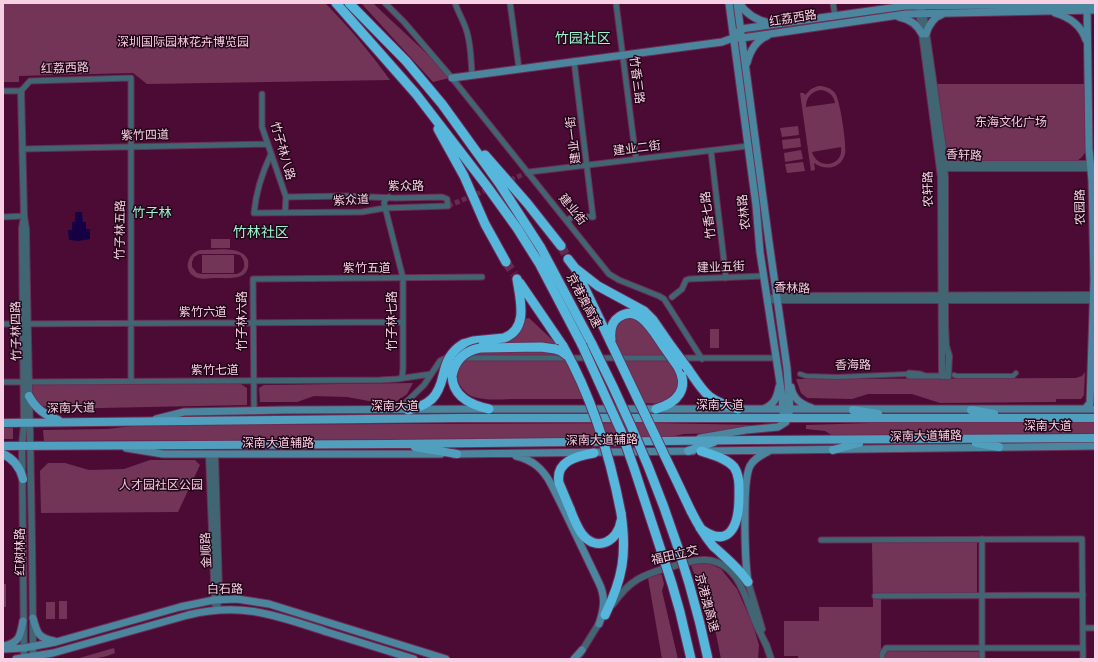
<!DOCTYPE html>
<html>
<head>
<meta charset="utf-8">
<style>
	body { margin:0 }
	#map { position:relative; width:1098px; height:662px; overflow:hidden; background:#4c0b35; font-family:"Sofia Sans Condensed",sans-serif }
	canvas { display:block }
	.frame { position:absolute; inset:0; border:4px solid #f8d0e4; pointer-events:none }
</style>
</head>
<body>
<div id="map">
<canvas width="1098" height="662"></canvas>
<div class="frame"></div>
</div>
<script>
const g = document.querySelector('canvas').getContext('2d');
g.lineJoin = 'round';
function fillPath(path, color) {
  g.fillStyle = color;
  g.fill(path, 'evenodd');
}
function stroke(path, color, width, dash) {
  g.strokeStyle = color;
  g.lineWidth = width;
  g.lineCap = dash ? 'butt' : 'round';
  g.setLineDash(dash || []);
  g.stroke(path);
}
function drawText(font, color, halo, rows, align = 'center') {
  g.font = font + ' "Sofia Sans Condensed","Noto Sans SC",sans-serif';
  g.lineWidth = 3;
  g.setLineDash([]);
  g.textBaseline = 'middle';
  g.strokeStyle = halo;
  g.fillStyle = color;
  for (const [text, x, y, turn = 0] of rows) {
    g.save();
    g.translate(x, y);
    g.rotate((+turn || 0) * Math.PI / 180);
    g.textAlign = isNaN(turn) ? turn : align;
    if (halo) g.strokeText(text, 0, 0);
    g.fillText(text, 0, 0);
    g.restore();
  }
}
fillPath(new Path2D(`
	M3 3H325C349 27 370 52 390 80L147 84 133 73 19 76V82H3Z
	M361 3H373C398 28 426 50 449 78L433 82Z
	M935 84H1085L1087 149C1084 156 1080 159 1074 163L963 162C952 160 948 161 945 150Z
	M818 86C825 86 831 88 835 93 840 99 847 147 845 154 841 169 825 171 814 163L815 170 811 171 800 93H804L805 95 811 89ZM821 90C829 91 834 96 835 103L806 107C806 97 812 91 821 90ZM841 147C844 166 818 171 812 152Z
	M798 126 799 135 782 137 780 128Z
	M800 138 801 147 783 149 782 140Z
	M801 150 803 159 785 162 784 153Z
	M803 162 805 171 787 173 785 164Z
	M211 239H230V248H211Z
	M201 250C215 250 242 245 248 260 251 281 230 278 217 278 210 278 201 280 195 277 182 270 188 252 201 250ZM199 254H235L240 255 243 259C246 266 244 271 237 274H202L197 273 192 267V262L194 257Z
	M202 255H234V273H202Z
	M625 317 635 318 649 331 678 376V395L660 404 644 403 613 337 614 325Z
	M529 318 560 347 494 345C512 342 519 338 524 319Z
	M710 329H719V348H710Z
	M479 351H547C572 357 575 378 584 399 561 399 539 399 517 399 503 399 487 401 474 397 459 392 451 372 463 360 467 356 473 353 479 351Z
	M1085 372 1084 395 1081 399H1056V402L940 403 912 394H868L852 399 807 398 801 393 796 379 1076 378 1082 376Z
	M239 383 247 388V405L49 409C36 402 32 400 33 384Z
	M413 383 407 394 391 405 347 397 314 396 297 402H260L259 388 264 385Z
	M654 423 759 425 758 426 717 433 684 434 665 438 44 441 43 430 107 429 142 425Z
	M870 423H1095V433L833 436 825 431 806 429V425Z
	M3 428H13V439H3Z
	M150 460H195L200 465 178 512 41 513 40 471 48 463H65L89 470 124 469Z
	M977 541V593L881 594V651L979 652V659H798V656H784V621H819V607H873L872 542Z
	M706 562 721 569 737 589 753 625 759 645 758 659H721C717 639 714 619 706 600 702 588 695 578 691 565Z
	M660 574 662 575 664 584 662 591 678 659H662L648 578Z
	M3 584H6V607H3Z
	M59 601H67V619H59Z
	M46 602H55V619H46Z
	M114 648 115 653C101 659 90 659 76 659Z`), '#723558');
fillPath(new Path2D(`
	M75 212H82L83 222H86V229H90V239L79 241 69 240 68 230H72V222H75Z`), '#160044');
stroke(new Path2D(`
	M448 206 529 172`), '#66294f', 5, [5, 2.5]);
stroke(new Path2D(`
	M561 246 568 259
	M506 262 514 274`), '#66294f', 9, [9, 4.5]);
const pedestrian = new Path2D(`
	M800 374 806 376 837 377 907 374
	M954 375 957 376H1013L1016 373`);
const minor = new Path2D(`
	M385 3 404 22 452 78 609 274 619 280 659 296 664 299 702 359
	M455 3C458 12 463 20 466 29 471 43 471 59 472 75
	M510 3 519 69
	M616 3 636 159
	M833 3 835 16
	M3 91H21L30 81 131 78V381
	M262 94V127L286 197 285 213
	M22 149 268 144
	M711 151 726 278
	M271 154C262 173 256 192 254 213L362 212 385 208 448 206 447 199 442 197 396 198 346 196 286 197
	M529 172 748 146
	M389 197 385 200 384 203 403 278V369L402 378
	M3 217 24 216
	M567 220 575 216 593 217 574 61
	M672 297 682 289 686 280 689 279 764 276
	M3 324 403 322
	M461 358H589
	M597 358H776
	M926 376 920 374 909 373 908 375 909 376H946
	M3 382H24
	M29 382 380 380 397 379 431 374
	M254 410 253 279 482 277
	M398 410 424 385 440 361 444 359 449 358
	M982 539V659
	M821 540 1082 539 1083 659
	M875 596 1083 595
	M1083 628H1095
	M882 659V654L886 648H1083`);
const tertiary = new Path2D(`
	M919 11 941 177 942 372 943 376
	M923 11 943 149 945 178V324L946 346 949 356 948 376
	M21 91 24 216 26 229C28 372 33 516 33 659
	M941 166 944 164H1095
	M941 167 945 168H1095
	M23 222 22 229 24 426 22 445 24 659
	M767 300 777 296 1095 295
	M773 300H1095
	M209 455 215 604
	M215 455 219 590V599L216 610
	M748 582 762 629
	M613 604C630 580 642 575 670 567 681 564 694 559 706 560 737 562 745 595 754 619 758 629 763 638 767 647
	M766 644 771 659
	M580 654 601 620`);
const secondary = new Path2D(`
	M729 3 756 205 760 252 782 396 783 413
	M739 3C746 14 756 20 769 23
	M1055 13C1069 17 1081 25 1086 40
	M899 17C910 19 917 24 922 34
	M738 32 741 29 905 6 1095 4
	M926 34C929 24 934 17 943 14
	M747 63C750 51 755 41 767 36
	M452 78 722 42 733 38H742L906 14 1095 10
	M791 387C793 399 801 404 812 408
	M763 409C774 405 777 398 779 387
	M1085 409 1090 403 1094 280 1092 181 1089 149 1087 3
	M156 419 184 412 285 410 489 409H1095
	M700 438 746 430 778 427 786 422 790 410 787 368 769 242 737 3
	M126 448 163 454H441
	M705 451 1095 446
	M453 454 693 451
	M516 456C533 460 543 469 551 484
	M564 510 599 583C606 597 604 610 599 624
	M748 582C745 562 742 481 750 466 754 458 762 455 769 451
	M33 618C37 633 38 638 54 641
	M4 646C20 642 20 636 23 621
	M3 649 24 648 56 642 180 607 214 600 237 599 269 604 446 659
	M16 659 53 653 188 615C243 602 275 615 327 632 356 641 385 650 414 659
	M574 659 582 650`);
const primary = new Path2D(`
	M29 396C36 409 45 415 58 420
	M853 410 878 414
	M971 410 994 414
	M3 423 459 418H1095
	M976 443 999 447
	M3 446 390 444 754 440 1095 438
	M415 447 457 454
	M833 450 859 443
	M688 451 714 442
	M3 454C14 459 20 467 23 479`);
const motorway = new Path2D(`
	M336 3 416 94 486 185 517 228 539 263 582 345
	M349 3 406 61 442 104 499 183 541 248 592 344
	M438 129 464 176 485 224 506 262
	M485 155 527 203 561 246
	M568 259 575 268 611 343
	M575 268 598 286 644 311 653 320 671 346
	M520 283 563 346
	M611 340C610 331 611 322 619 317 639 303 654 333 664 347
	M463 344 473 341 504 338C529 329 520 299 517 279
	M480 348 541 347 555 349
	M688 369C705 394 707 400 738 409
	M452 376C453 397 471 405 489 409
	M656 409C677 403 690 389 678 367
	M408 410C430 405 438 397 443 376
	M559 483C555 461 577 456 594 453
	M570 509C573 517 577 527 582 534 597 553 618 541 621 521
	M691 511C697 523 704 535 713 546 726 558 739 568 748 582
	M700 528C730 551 739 524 739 497 739 487 740 476 734 467 726 458 712 455 701 451
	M605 615C623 578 627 554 621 513`);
stroke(pedestrian, '#6b2e54', 6);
stroke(minor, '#6b2e54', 7);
stroke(tertiary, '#6b2e54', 8);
stroke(secondary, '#6b2e54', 9);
stroke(primary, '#6b2e54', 10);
stroke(motorway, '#6b2e54', 11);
stroke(pedestrian, '#426574', 4);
stroke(minor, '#426574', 5);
stroke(tertiary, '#426574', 6);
stroke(secondary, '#4b869e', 7);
stroke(primary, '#519fbe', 8);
stroke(motorway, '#56b6db', 9);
const secondaryBridge = new Path2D(`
	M551 484 564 510`);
const motorwayBridge = new Path2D(`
	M611 343 691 511
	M592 344C643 444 685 549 708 659
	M582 345 621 431 634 468 672 584 680 612 691 659
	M563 346C592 397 610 456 621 513
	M671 346 688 369
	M664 347 678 367
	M555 349 561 351 568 356
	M443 376C446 362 450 352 463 344
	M452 376C455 360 464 351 480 348
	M559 483 570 509`);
stroke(secondaryBridge, '#6b2e54', 9, []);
stroke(motorwayBridge, '#6b2e54', 11, []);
stroke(secondaryBridge, '#4b869e', 7);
stroke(motorwayBridge, '#56b6db', 9);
drawText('12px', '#f8d0e4', '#220718', [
	["红荔西路",793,19,-9],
	["红荔西路",65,69,-2],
	["竹香三路",636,80,83],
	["紫竹四道",145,136,-1],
	["建业一街",574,140,-97],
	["建业二街",637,149,-7],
	["竹子林八路",282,151,74],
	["香轩路",964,156,3],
	["紫众路",406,187],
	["农轩路",929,189,-91],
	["紫众道",351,201,-3],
	["农园路",1081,207,-91],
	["建业街",572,210,51],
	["农林路",745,212,-96],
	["竹香七路",709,215,-97],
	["竹子林五路",121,230,-89],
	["建业五街",721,268,-2],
	["紫竹五道",367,269],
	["香林路",792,289,2],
	["京港澳高速",583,301,62],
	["紫竹六道",203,313],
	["竹子林六路",243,321,-90],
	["竹子林七路",393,321,-90],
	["竹子林四路",17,331,-91],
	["香海路",853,366,-1],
	["紫竹七道",215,371],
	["深南大道",720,406],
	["深南大道",395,407],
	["深南大道",71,409,-1],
	["深南大道",1048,427],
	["深南大道辅路",926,437,-1],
	["深南大道辅路",602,441,-1],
	["深南大道辅路",278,444],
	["金顺路",207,550,-92],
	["红树林路",21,552,-90],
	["福田立交",675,556,-13],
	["白石路",225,590,-1],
	["京港澳高速",706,603,75]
]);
drawText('12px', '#f6cae1', '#220718', [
	["深圳国际园林花卉博览园",183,43],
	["东海文化广场",1011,123],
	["人才园社区公园",161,486]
]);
drawText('13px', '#9bf3cf', '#220718', [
	["竹子林",152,214]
]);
drawText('14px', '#9bf3cf', '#220718', [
	["竹园社区",583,39],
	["竹林社区",261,233]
]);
</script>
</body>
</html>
